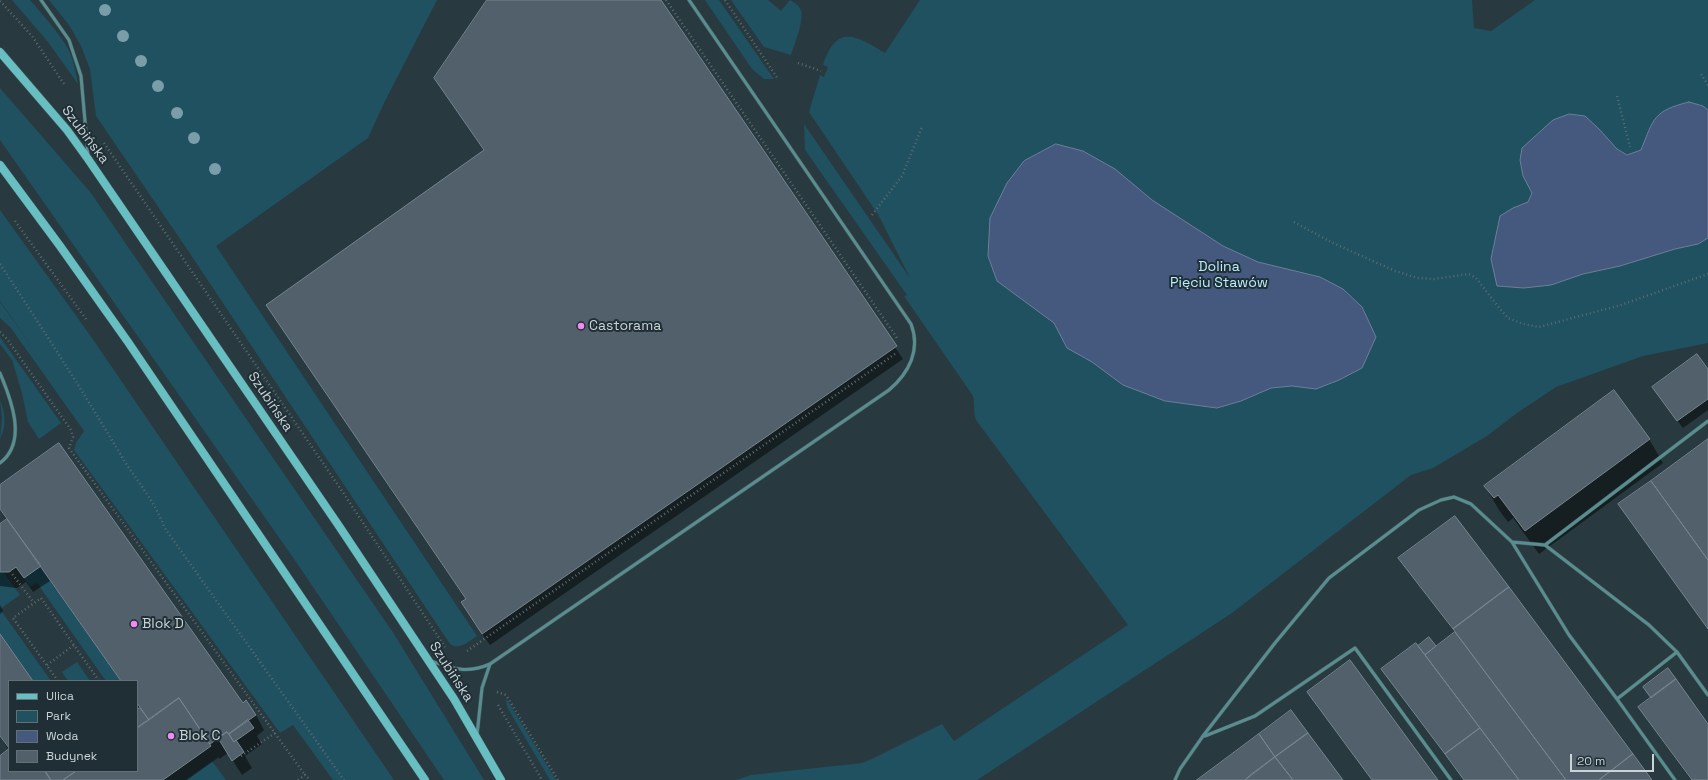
<!DOCTYPE html>
<html>
<head>
<meta charset="utf-8">
<style>
	body { margin:0 }
	#map { position:relative; width:1708px; height:780px; overflow:hidden; background:#283a3f; font-family:"Space Grotesk",sans-serif }
	canvas { display:block }
	.legend { position:absolute; left:8px; top:680px; width:130px; height:92px; box-sizing:border-box; background:#1f2f35; border:1px solid #637176; margin:0; padding:5px 7px; list-style:none; font-size:12px; color:#cad4d7 }
	.legend li { display:flex; align-items:center; gap:8px; height:20px }
	.legend b { width:20px; border:1px solid #637176 }
	.scale { position:absolute; left:1570px; top:754px; width:84px; height:18px; box-sizing:border-box; border:2px solid #cad4d7; border-top:0; padding-left:5px; font-size:12px; line-height:14px; white-space:nowrap; color:#cad4d7; -webkit-text-stroke:3px #1f2f35; paint-order:stroke }
</style>
</head>
<body>
<div id="map">
<canvas width="1708" height="780"></canvas>
<ul class="legend">
<li><b style="height:5px;background:#67bfc2"></b>Ulica</li>
<li><b style="height:11px;background:#1f5160"></b>Park</li>
<li><b style="height:11px;background:#45597e"></b>Woda</li>
<li><b style="height:11px;background:#52606b"></b>Budynek</li>
</ul>
<div class="scale">20 m</div>
</div>
<script>
const g = document.querySelector('canvas').getContext('2d');
g.lineJoin = 'round';
function fillPath(path, color) {
  g.fillStyle = color;
  g.fill(path, 'evenodd');
}
function stroke(path, color, width, dash) {
  g.strokeStyle = color;
  g.lineWidth = width;
  g.lineCap = dash ? 'butt' : 'round';
  g.setLineDash(dash || []);
  g.stroke(path);
}
function drawText(font, color, halo, rows, align = 'center') {
  g.font = font + ' "Space Grotesk",sans-serif';
  g.lineWidth = 4;
  g.setLineDash([]);
  g.textBaseline = 'middle';
  g.strokeStyle = halo;
  g.fillStyle = color;
  for (const [text, x, y, turn = 0] of rows) {
    g.save();
    g.translate(x, y);
    g.rotate((+turn || 0) * Math.PI / 180);
    g.textAlign = isNaN(turn) ? turn : align;
    if (halo) g.strokeText(text, 0, 0);
    g.fillText(text, 0, 0);
    g.restore();
  }
}
fillPath(new Path2D(`
	M12 0H30C41 13 63 37 69 51 74 61 76 73 78 84L48 42Z
	M49 0H437L385 101 368 138 216 246 477 636C469 641 460 651 450 644L191 255 96 116 90 69 81 46 69 25Z
	M705 0H719L774 79H764L752 69Z
	M731 0H768L781 11 790 0C794 2 798 5 800 8 806 17 794 45 791 55L764 47Z
	M920 0H1472L1474 28 1491 31 1535 0H1708V343L1643 356 1556 387 1517 413 1487 436 1433 468 1411 475 1232 613 977 780H736L751 775 862 763 872 759 942 724 954 741 1128 625 976 420C973 412 975 405 973 396L904 296 907 295 805 150 804 124 910 278 879 216 809 112 820 75 824 77 828 67 823 65C837 23 856 36 885 53Z
	M0 88 91 193 394 634 484 780H444L294 559 0 140Z
	M0 210 92 338 394 780H333L293 725 280 733 74 450 76 443 84 431 11 328 0 318V302L33 348 0 301Z
	M0 337 61 423 39 439 28 422 22 393 12 360 0 344Z
	M0 400C5 412 7 426 0 439L2 418Z
	M41 566 121 681H106L37 583 30 587 24 578Z
	M0 572 4 573 20 595 0 609 51 681H33L0 634V608L2 607 0 605Z
	M77 662 90 681H68L62 672Z
	M506 698 556 780H550L507 707Z
	M212 761 226 780H185Z`), '#1f5160');
const water = new Path2D(`
	M1689 102 1703 106 1708 110V238L1698 244 1675 249 1620 266 1583 274 1551 285 1524 288 1497 286 1491 259 1500 216 1513 208 1528 202 1532 193 1523 176 1520 160 1522 148 1553 120 1569 114 1585 116 1599 129 1617 149 1627 155 1641 150C1654 118 1653 111 1689 102Z
	M1056 144 1083 151 1115 169 1152 200 1223 246 1258 262 1320 277 1343 289 1362 307 1376 337 1362 368 1339 380 1316 389 1292 386 1271 388 1241 401 1217 408 1165 401 1123 385 1092 362 1067 348 1054 323 997 281 988 256 990 218 1007 183 1024 161Z`);
fillPath(water, '#45597e');
stroke(water, '#6d7e99', 1);
fillPath(new Path2D(`
	M489 0H660L903 359 490 645 469 615 466 600 267 306 484 151 435 78Z
	M1708 371V410L1683 428 1658 395Z
	M1649 439 1663 463 1539 554 1513 518 1508 522 1499 510 1485 486Z
	M0 487 256 715 264 730 257 736 262 744 245 756 252 768 242 775 228 753 219 759V757L187 780H0V757L9 750V771H137V711L140 709 137 704V681H121L50 581 33 592 26 582 17 588 0 586V526L7 521 0 510Z
	M1400 558 1652 780H1465L1418 647 1429 639 1436 648 1455 633Z
	M0 606 3 611 0 614Z
	M0 635 32 681H9V750L0 737Z
	M1651 698 1708 725V780H1691L1644 715 1639 707Z`), '#0007');
const building = new Path2D(`
	M487 0H661L897 346 482 634 461 602 466 599 266 305 484 150 434 78Z
	M1697 354 1708 369V399L1677 421 1652 387Z
	M1614 390 1650 439 1525 531 1498 495 1494 498 1484 486Z
	M1708 439V560L1651 481Z
	M59 443 243 703 246 700 256 715 229 734 227 732 210 744 179 698 149 720 137 703V681H121L0 509V485Z
	M1651 481 1708 560V629L1618 504Z
	M1455 516 1509 587 1453 629 1398 558Z
	M7 519 41 566 24 578 16 567 9 572H0V524Z
	M1509 587 1633 754 1599 780H1566L1453 629Z
	M1455 632 1566 780H1519L1480 728 1425 655Z
	M0 634 33 681H9V748L0 736Z
	M1429 637 1436 646 1425 655 1418 646Z
	M1416 643 1480 728 1445 754 1381 669Z
	M1350 660 1438 780H1372L1307 692Z
	M1668 668 1676 679 1651 698 1643 687Z
	M1676 679 1708 724V780H1692L1638 707Z
	M179 698 211 746 163 780H63L76 771H137V728Z
	M140 708 149 720 137 728V710Z
	M1291 710 1308 733 1275 757 1259 734Z
	M248 720 254 728 234 742 229 734Z
	M1480 728 1519 780H1464L1445 754Z
	M227 732 234 742 236 740 244 752 232 761 218 738Z
	M1308 733 1343 780H1293L1275 757Z
	M1259 734 1275 757 1245 780H1197Z
	M9 749V771H45L51 780H0V756Z
	M1633 754 1652 780H1599Z
	M1275 757 1293 780H1245L1249 776Z
	M45 771H76L63 780H51Z`);
fillPath(building, '#52606b');
stroke(building, '#75848f', 1);
const service = new Path2D(`
	M41 0 69 40 81 76 88 155
	M0 373C11 399 28 442 0 463
	M1545 545 1708 421
	M1677 652 1617 699 1569 635 1512 542 1545 545 1649 625 1677 652 1708 695
	M431 661C454 669 467 674 490 664L889 390C909 373 921 350 911 324L689 0
	M1617 699 1675 780
	M477 735 482 688 490 664
	M1205 736 1255 716 1355 648 1451 780
	M1175 780 1180 769 1203 736 1275 643 1329 578 1419 510 1441 500 1454 497 1471 504 1512 542`);
const secondary = new Path2D(`
	M0 52 67 130 88 159 339 526 428 660 454 699 501 780
	M0 165 60 246 128 342 425 780`);
stroke(service, '#45565a', 4);
stroke(secondary, '#45565a', 9);
stroke(new Path2D(`
	M666 0 897 338
	M725 0 778 79
	M0 1 32 36 64 84
	M798 63 821 71
	M1701 74 1708 85
	M1617 96 1630 147
	M104 143 342 491 445 647
	M872 215 902 176 922 127
	M15 221 86 319
	M1294 222 1331 242 1395 271 1418 278 1434 279 1469 274 1476 278 1500 309 1508 318 1523 324 1539 327 1621 305 1708 274
	M0 264C42 328 83 391 122 457 136 480 155 501 164 527L344 780
	M0 332 7 339 71 430 73 437 69 448 305 775
	M10 571 34 603
	M467 651 895 354
	M47 665 74 645
	M58 681 13 618 41 598 99 681
	M497 692 506 695 558 780
	M498 705 542 780
	M241 756 275 733
	M298 780 305 775 310 780`), '#5c6c70', 2.5, [1, 3]);
stroke(service, '#598e90', 3);
stroke(secondary, '#67bfc2', 8);
g.fillStyle = '#799da9';
for (const [x, y] of [
	[105,10],
	[123,36],
	[141,61],
	[158,86],
	[177,113],
	[194,138],
	[215,169]
]) {
  g.beginPath();
  g.arc(x, y, 6, 0, 2 * Math.PI);
  g.fill();
}
for (const [x, y, r, color] of [
	[581,326,4,"#f28af3"],
	[134,624,4,"#f28af3"],
	[171,736,4,"#f28af3"]
]) {
  const dot = new Path2D();
  dot.arc(x, y, r, 0, 2 * Math.PI);
  g.fillStyle = color;
  g.fill(dot);
  stroke(dot, '#1f2f35', 1.5);
}
drawText('14px', '#cad4d7', '#1f2f35', [
	["Szubińska",85,135,53],
	["Szubińska",270,402,56],
	["Szubińska",451,672,57]
]);
drawText('14px', '#bef', '#1f2f35', [
	["Dolina",1219,267],
	["Pięciu Stawów",1219,283]
]);
drawText('14px', '#cad4d7', '#1f2f35', [
	["Castorama",589,326],
	["Blok D",142,624],
	["Blok C",179,736]
], 'left');
</script>
</body>
</html>
